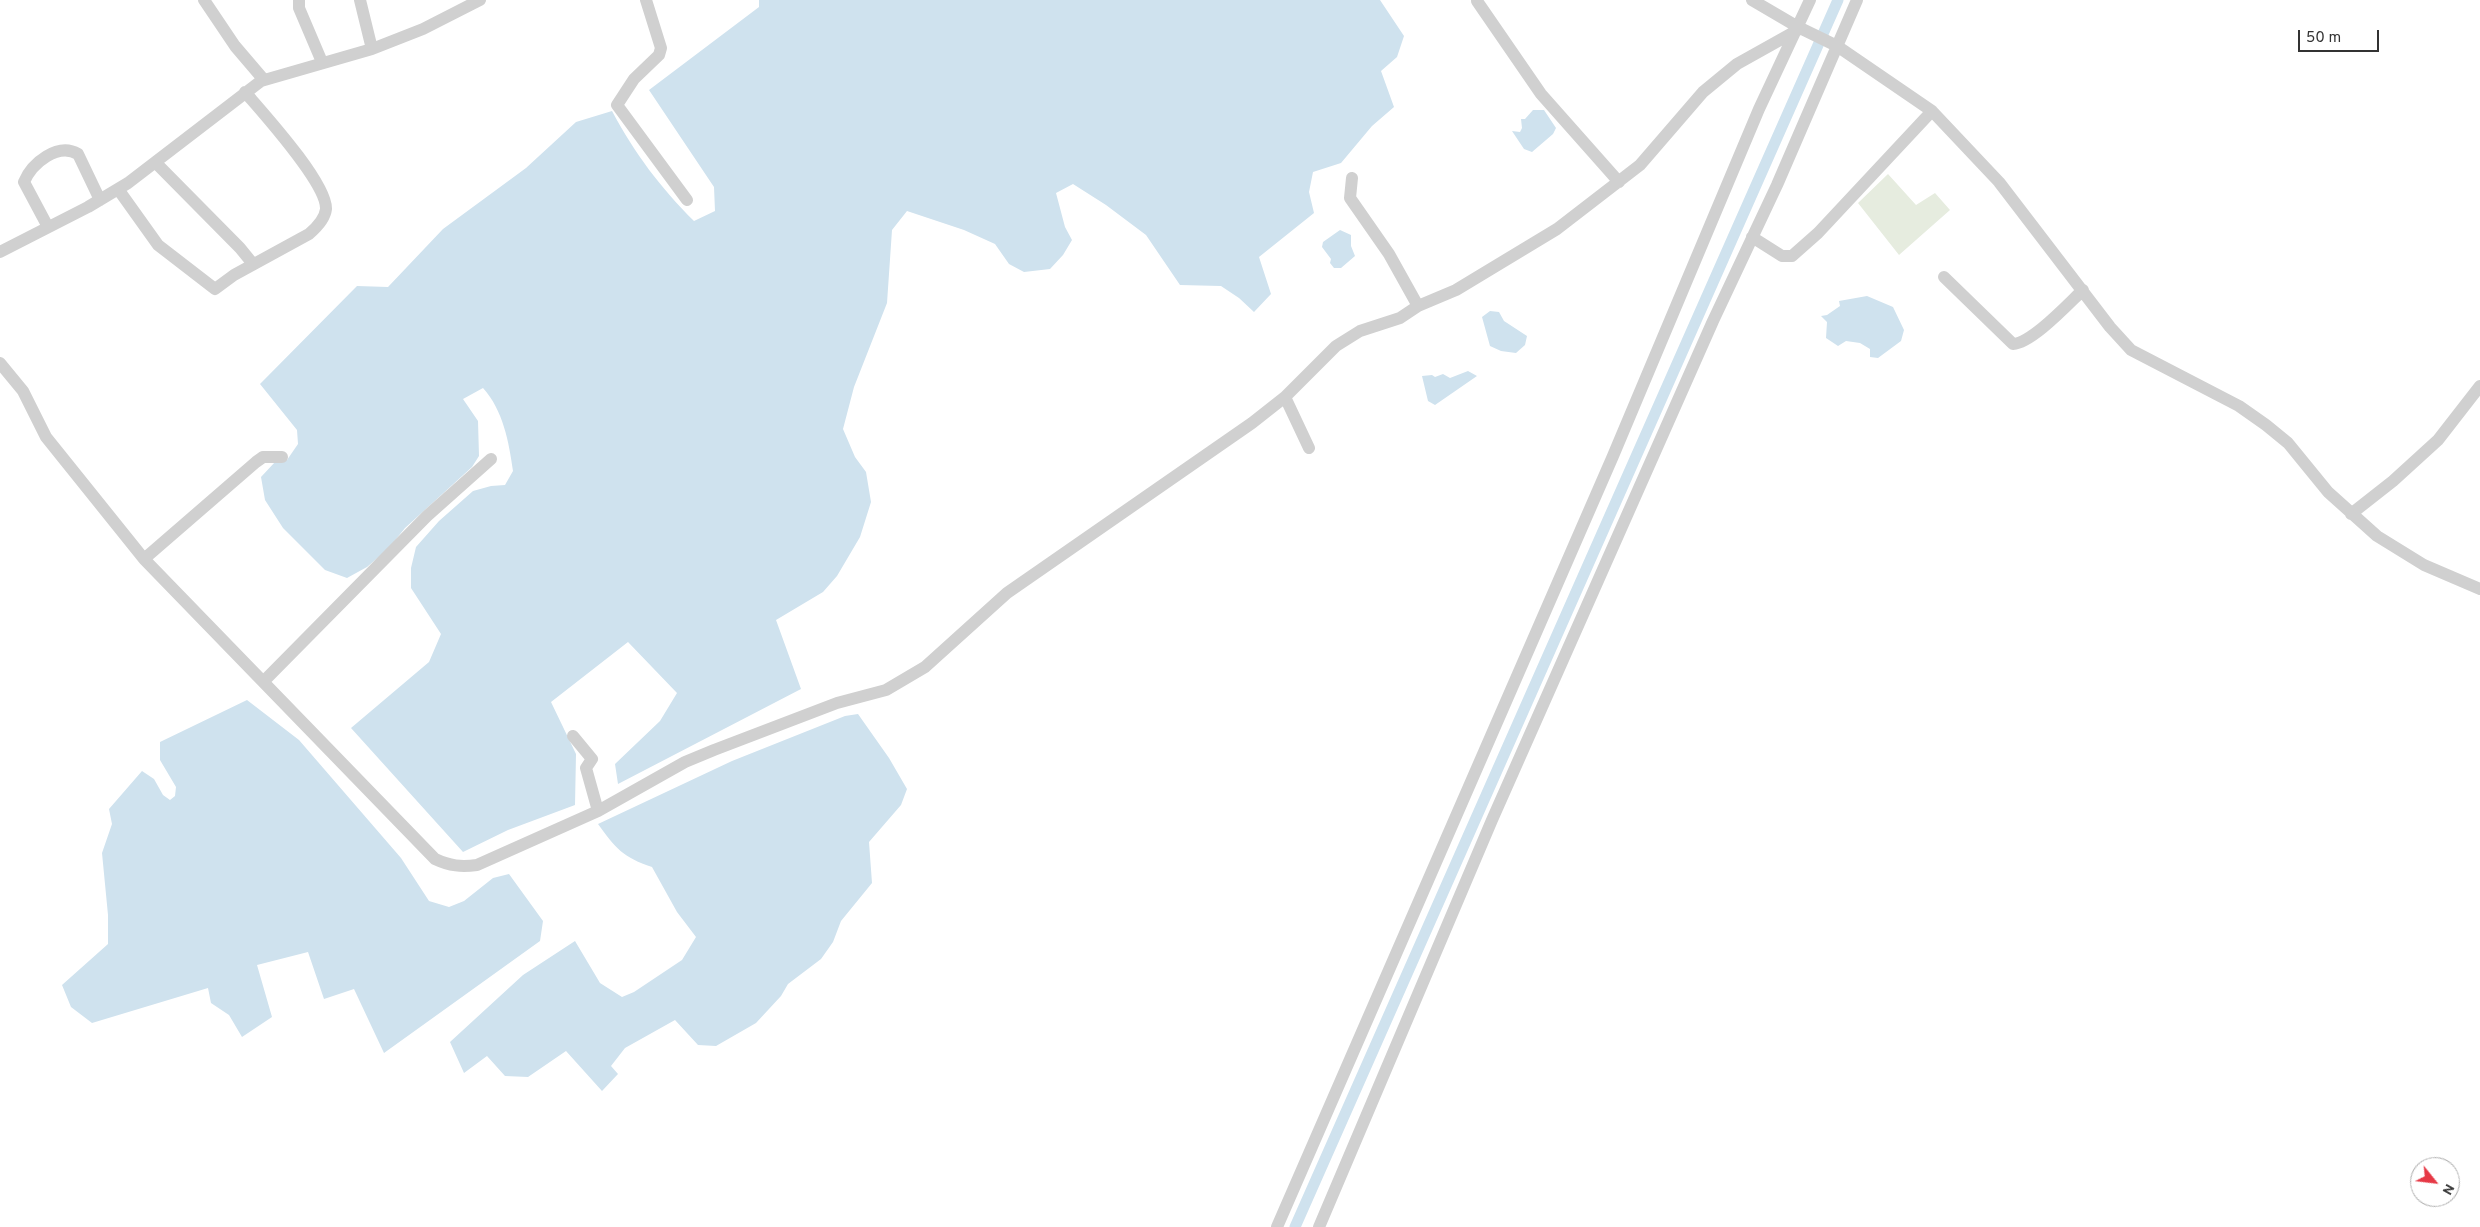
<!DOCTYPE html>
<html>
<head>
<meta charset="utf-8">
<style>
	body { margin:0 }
	#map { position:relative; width:2480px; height:1227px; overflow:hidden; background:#fff; font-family:Overpass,sans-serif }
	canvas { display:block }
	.north { position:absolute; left:2410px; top:1157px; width:50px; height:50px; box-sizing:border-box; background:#fff; border:1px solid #adadad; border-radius:50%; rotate:119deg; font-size:14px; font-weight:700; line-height:20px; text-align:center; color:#333 }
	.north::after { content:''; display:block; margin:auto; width:18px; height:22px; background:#e63946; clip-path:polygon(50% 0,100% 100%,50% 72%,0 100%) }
	.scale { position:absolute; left:2298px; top:30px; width:81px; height:22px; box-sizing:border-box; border:2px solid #333; border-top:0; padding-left:6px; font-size:15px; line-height:18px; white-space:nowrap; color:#333; -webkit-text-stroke:4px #fff; paint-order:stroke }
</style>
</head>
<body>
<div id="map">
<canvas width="2480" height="1227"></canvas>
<div class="north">N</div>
<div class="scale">50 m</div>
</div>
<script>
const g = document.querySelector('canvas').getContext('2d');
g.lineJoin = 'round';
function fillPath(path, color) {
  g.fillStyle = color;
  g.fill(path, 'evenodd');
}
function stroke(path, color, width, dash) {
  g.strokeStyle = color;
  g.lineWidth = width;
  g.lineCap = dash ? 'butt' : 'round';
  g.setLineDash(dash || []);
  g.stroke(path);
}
fillPath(new Path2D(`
	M1888 174 1916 205 1935 193 1950 210 1899 255 1858 203Z`), '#e6ecdf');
fillPath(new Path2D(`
	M759 0H1380L1404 36 1397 57 1381 71 1394 107 1372 126 1341 163 1313 172 1309 192 1314 213 1259 257 1271 294 1254 312 1239 298 1221 286 1180 285 1146 235 1106 205 1073 184 1056 193 1065 227 1072 240 1063 255 1050 269 1024 272 1009 264 995 244 964 230 907 211 892 230 887 303 854 387 843 429 855 457 866 472 871 502 860 537 837 576 823 592 776 620 801 689 618 784 615 764 660 721 677 693 628 642 551 702 576 754 575 805 508 830 463 852 351 728 429 662 441 634 411 588V568L416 547 439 521 473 491 491 486 505 485 513 471C509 442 503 410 483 388L463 399 478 421 479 456 472 467 405 528 388 549 367 567 347 578 325 570 283 528 265 500 261 477 275 462 287 460 298 444 297 430 260 384 357 286 388 287 443 229 526 168 576 122 612 111C635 154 660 187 694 221L715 211 714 187 649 90 759 7Z
	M1533 110H1544L1556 128 1553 134 1532 152 1524 149 1512 131 1520 132 1522 128 1521 119H1525Z
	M1340 230 1351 235V246L1355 256 1341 268H1334L1330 263 1331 259 1322 247 1323 242Z
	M1867 296 1893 307 1904 330 1901 341 1878 358 1870 357V349L1860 343 1846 341 1838 346 1826 338 1827 322 1821 316 1827 315 1840 306 1839 301Z
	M1490 311 1499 312 1504 321 1527 336 1525 345 1516 353 1501 351 1490 346 1482 317Z
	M1468 371 1477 376 1435 405 1428 401 1422 376 1432 375 1435 377 1443 374 1450 378Z
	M247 700 299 740 401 858 429 901 449 907 464 901 493 878 509 874 543 921 540 941 384 1053 354 989 324 999 308 952 257 965 272 1017 242 1037 229 1015 211 1003 208 988 92 1023 71 1007 62 985 108 944V915L102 853 112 824 109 809 142 771 154 779 163 795 170 800 175 796 176 787 160 760V742Z
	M858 714 889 758 907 789 901 805 869 842 872 883 841 921 833 942 821 959 788 984 781 996 756 1023 716 1046 698 1045 675 1020 625 1048 611 1066 618 1074 602 1091 566 1051 528 1077 505 1076 487 1056 464 1073 450 1042 523 975 575 941 600 983 622 997 634 992 682 960 696 937 677 912 652 867C624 858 615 848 598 824L732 761 845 716Z`), '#cfe2ee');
stroke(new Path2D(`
	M1295 1227 1838 0`), '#cfe2ee', 11);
stroke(new Path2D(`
	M204 0 235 46 264 80
	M299 0V8L322 62
	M360 0 372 49
	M646 0 661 48 659 55 634 79 617 105 687 200
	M1752 0 1798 27 1837 46 1932 111 1999 182 2110 327 2131 350 2239 406 2266 425 2288 443 2328 492 2377 536 2424 565 2480 589
	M1477 1 1541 94 1619 182
	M156 163 240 248 253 264
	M1352 178 1350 198 1389 254 1418 306 1456 290 1557 229 1640 165 1703 92 1737 64 1796 31
	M118 189 158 245 215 289 234 275 309 234C316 228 325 219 326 209 327 183 263 113 245 92
	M48 227 24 182C32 163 58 142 78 154L100 200
	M1752 237 1782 256H1792L1818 233 1932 111
	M0 252 88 207 128 183 261 81 372 49 423 29 480 0
	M1944 277 2013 344C2032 343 2068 304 2083 290
	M0 363 23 391 46 437 144 559 435 859C450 866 461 867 477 865L598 811 685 762 714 750 837 703 886 690 925 667 1007 593 1252 423 1285 397 1336 346 1360 331 1400 318 1418 306
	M1285 397 1309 448
	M2351 514 2393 481 2438 440 2480 386
	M144 559 256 462 263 457H282
	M264 681 427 516 491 459
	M573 736 592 759 586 768 598 811
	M1277 1227 1613 456 1759 109 1810 0
	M1319 1227 1492 820 1713 321 1777 185 1857 0`), '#d0d0d0', 12);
</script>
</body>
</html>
